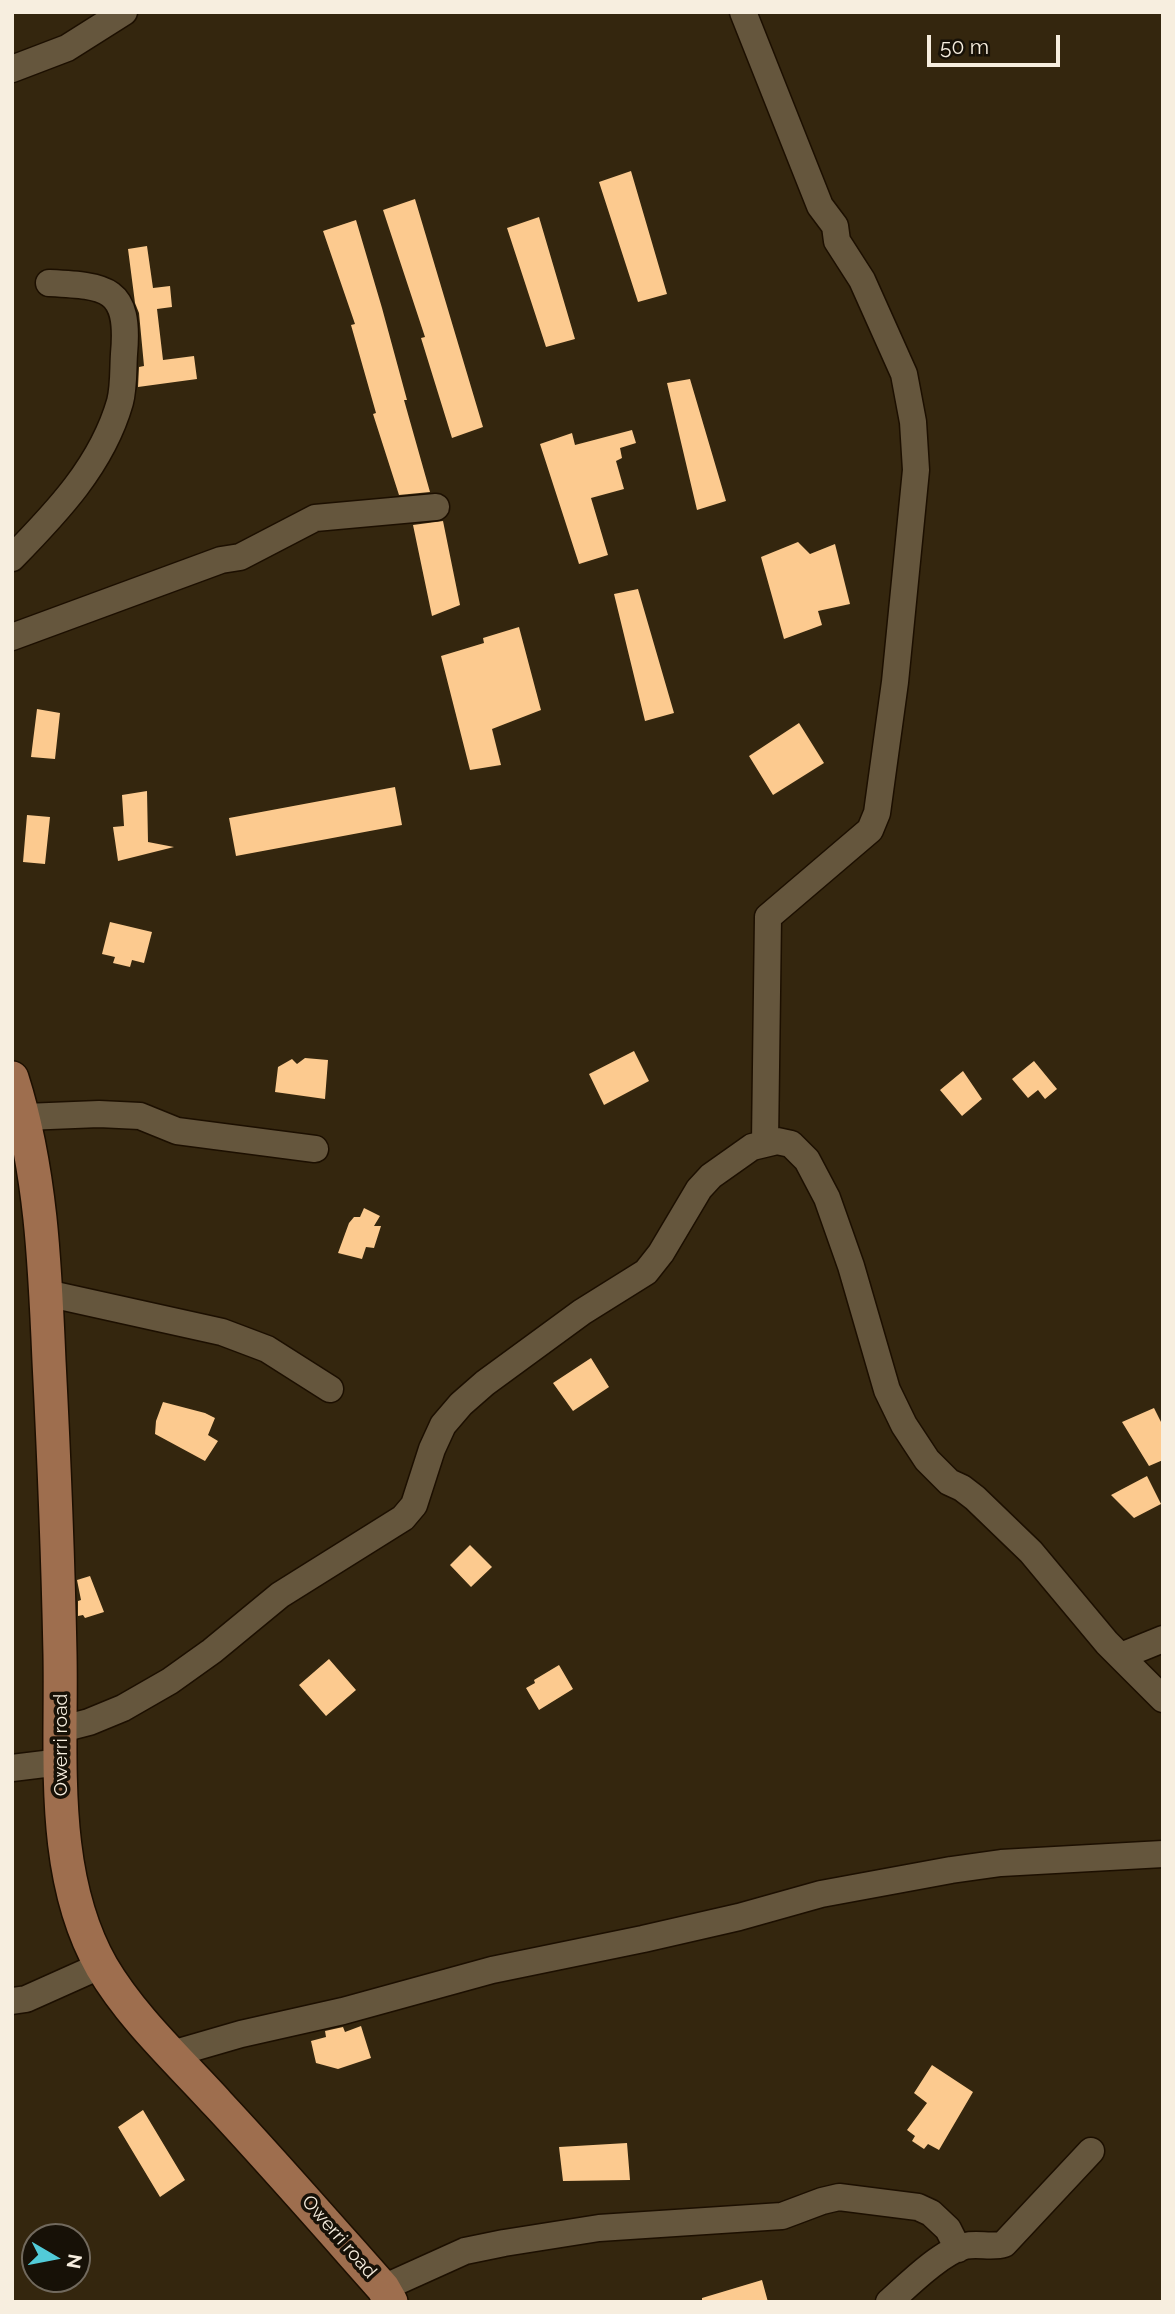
<!DOCTYPE html>
<html>
<head>
<meta charset="utf-8">
<style>
	body { margin:0 }
	#map { position:relative; width:1175px; height:2314px; overflow:hidden; background:#34260e; font-family:Raleway,sans-serif }
	canvas { display:block }
	.frame { position:absolute; inset:0; border:14px solid #f7eedf; pointer-events:none }
	.north { position:absolute; left:21px; top:2223px; width:70px; height:70px; box-sizing:border-box; background:#171107; border:2px solid #71695d; border-radius:50%; rotate:100deg; font-size:19px; font-weight:700; line-height:28px; text-align:center; color:#f7eedf }
	.north::after { content:''; display:block; margin:auto; width:24px; height:32px; background:#52cbd8; clip-path:polygon(50% 0,100% 100%,50% 72%,0 100%) }
	.scale { position:absolute; left:927px; top:35px; width:133px; height:32px; box-sizing:border-box; border:4px solid #f7eedf; border-top:0; padding-left:9px; font-size:21px; line-height:24px; white-space:nowrap; color:#f7eedf; -webkit-text-stroke:5px #171107; paint-order:stroke }
</style>
</head>
<body>
<div id="map">
<canvas width="1175" height="2314"></canvas>
<div class="frame"></div>
<div class="north">N</div>
<div class="scale">50 m</div>
</div>
<script>
const g = document.querySelector('canvas').getContext('2d');
g.lineJoin = 'round';
function fillPath(path, color) {
  g.fillStyle = color;
  g.fill(path, 'evenodd');
}
function stroke(path, color, width, dash) {
  g.strokeStyle = color;
  g.lineWidth = width;
  g.lineCap = dash ? 'butt' : 'round';
  g.setLineDash(dash || []);
  g.stroke(path);
}
function drawText(font, color, halo, rows, align = 'center') {
  g.font = font + ' Raleway,sans-serif';
  g.lineWidth = 7;
  g.setLineDash([]);
  g.textBaseline = 'middle';
  g.strokeStyle = halo;
  g.fillStyle = color;
  for (const [text, x, y, turn = 0] of rows) {
    g.save();
    g.translate(x, y);
    g.rotate((+turn || 0) * Math.PI / 180);
    g.textAlign = isNaN(turn) ? turn : align;
    if (halo) g.strokeText(text, 0, 0);
    g.fillText(text, 0, 0);
    g.restore();
  }
}
fillPath(new Path2D(`
	M631 171 667 294 638 302 599 182Z
	M415 199 483 427 452 438 421 338 425 337 383 210Z
	M539 217 575 339 546 347 507 228Z
	M356 220 382 308 407 400H404L430 492 399 495 373 414 376 413 351 325 355 324 323 231Z
	M147 246 153 288 170 286 172 307 157 309 163 360 194 356 197 379 138 387 139 367 144 366 139 313 135 303 128 249Z
	M690 379 726 501 697 510 667 383Z
	M632 430 636 443 620 448 622 458 616 461 624 489 591 498 608 555 579 564 540 444 572 433 575 445Z
	M443 521 460 605 432 616 413 525Z
	M798 542 810 554 835 544 850 604 818 611 822 625 784 639 761 557Z
	M638 589 674 713 645 721 614 594Z
	M519 627 541 710 492 729 501 765 470 770 441 656 484 643 483 638Z
	M37 709 60 713 55 759 31 757Z
	M799 723 824 763 773 795 749 756Z
	M395 787 402 825 236 856 229 818Z
	M147 791 148 842 174 847 118 861 113 827 124 826 122 795Z
	M27 815 50 817 45 864 23 862Z
	M110 922 152 932 144 963 132 960 130 967 113 963 115 957 102 954Z
	M634 1051 649 1081 604 1105 589 1074Z
	M305 1058 328 1060 325 1099 275 1092 278 1067 292 1059 297 1064Z
	M1034 1061 1057 1089 1045 1099 1038 1090 1028 1098 1012 1079Z
	M963 1071 982 1099 962 1116 940 1090Z
	M364 1208 380 1216 374 1226H381L374 1248 366 1247 362 1259 338 1253 349 1223 354 1217H360Z
	M591 1358 609 1387 573 1411 553 1383Z
	M163 1402 205 1413 215 1418 208 1435 218 1441 205 1461 155 1434 156 1421Z
	M1154 1408 1163 1426V1460L1149 1466 1122 1422Z
	M1147 1476 1161 1504 1134 1518 1111 1495Z
	M470 1545 492 1567 471 1587 450 1565Z
	M90 1576 104 1612 85 1618 83 1615 78 1616V1601L81 1600 77 1580Z
	M329 1659 356 1690 326 1716 299 1685Z
	M559 1665 573 1689 539 1710 526 1688 535 1683 534 1680Z
	M361 2026 371 2058 338 2069 316 2063 311 2041 326 2037 325 2031 343 2027 345 2032Z
	M932 2065 973 2092 939 2150 928 2144 924 2149 912 2141 915 2136 907 2130 927 2103 914 2093Z
	M143 2110 185 2180 160 2197 118 2127Z
	M627 2143 630 2180 563 2181 559 2147Z
	M762 2280 768 2302H702V2298Z`), '#fcca8f');
const minor = new Path2D(`
	M743 12 820 206 835 226 837 241 862 280 904 374 913 422 916 470 895 682 877 813 870 830 768 917 765 1142
	M12 69 67 48 124 12
	M12 558C57 512 102 465 120 402 124 387 123 369 124 354 130 287 107 286 49 283
	M12 637 221 560 240 557 315 518 436 507
	M25 1117 99 1114 140 1116 177 1131 315 1149
	M46 1293 222 1332 267 1349 330 1389
	M1121 1656 1163 1639
	M62 1729 89 1722 123 1708 170 1681 212 1651 280 1595 403 1518 414 1505 432 1449 443 1425 461 1404 485 1383 582 1312 646 1272 661 1253 699 1189 711 1176 752 1147 777 1141 791 1144 807 1160 827 1198 851 1266 887 1390 904 1425 927 1460 949 1482 962 1488 975 1498 1031 1552 1107 1643 1163 1699
	M12 1768 61 1762
	M12 2001 26 1999 102 1965
	M172 2054 241 2034 343 2011 492 1970 643 1939 739 1917 821 1894 951 1870 1001 1863 1163 1854
	M383 2288 465 2251 504 2243 599 2228 782 2216 822 2201 839 2197 918 2207 931 2213 948 2229 958 2249
	M889 2302C908 2285 941 2252 965 2246 978 2243 992 2248 1004 2244L1091 2151`);
const major = new Path2D(`
	M12 1078C41 1169 45 1265 49 1361 54 1458 58 1556 60 1654 62 1756 49 1874 102 1967 132 2018 179 2061 218 2104 274 2164 328 2226 383 2288L391 2302`);
stroke(minor, '#1c0f00', 29);
stroke(major, '#1c0f00', 36);
stroke(minor, '#65563d', 26);
stroke(major, '#9e6e4e', 33);
drawText('19px', '#f7eedf', '#171107', [
	["Owerri road",61,1745,-90],
	["Owerri road",339,2237,49]
]);
</script>
</body>
</html>
